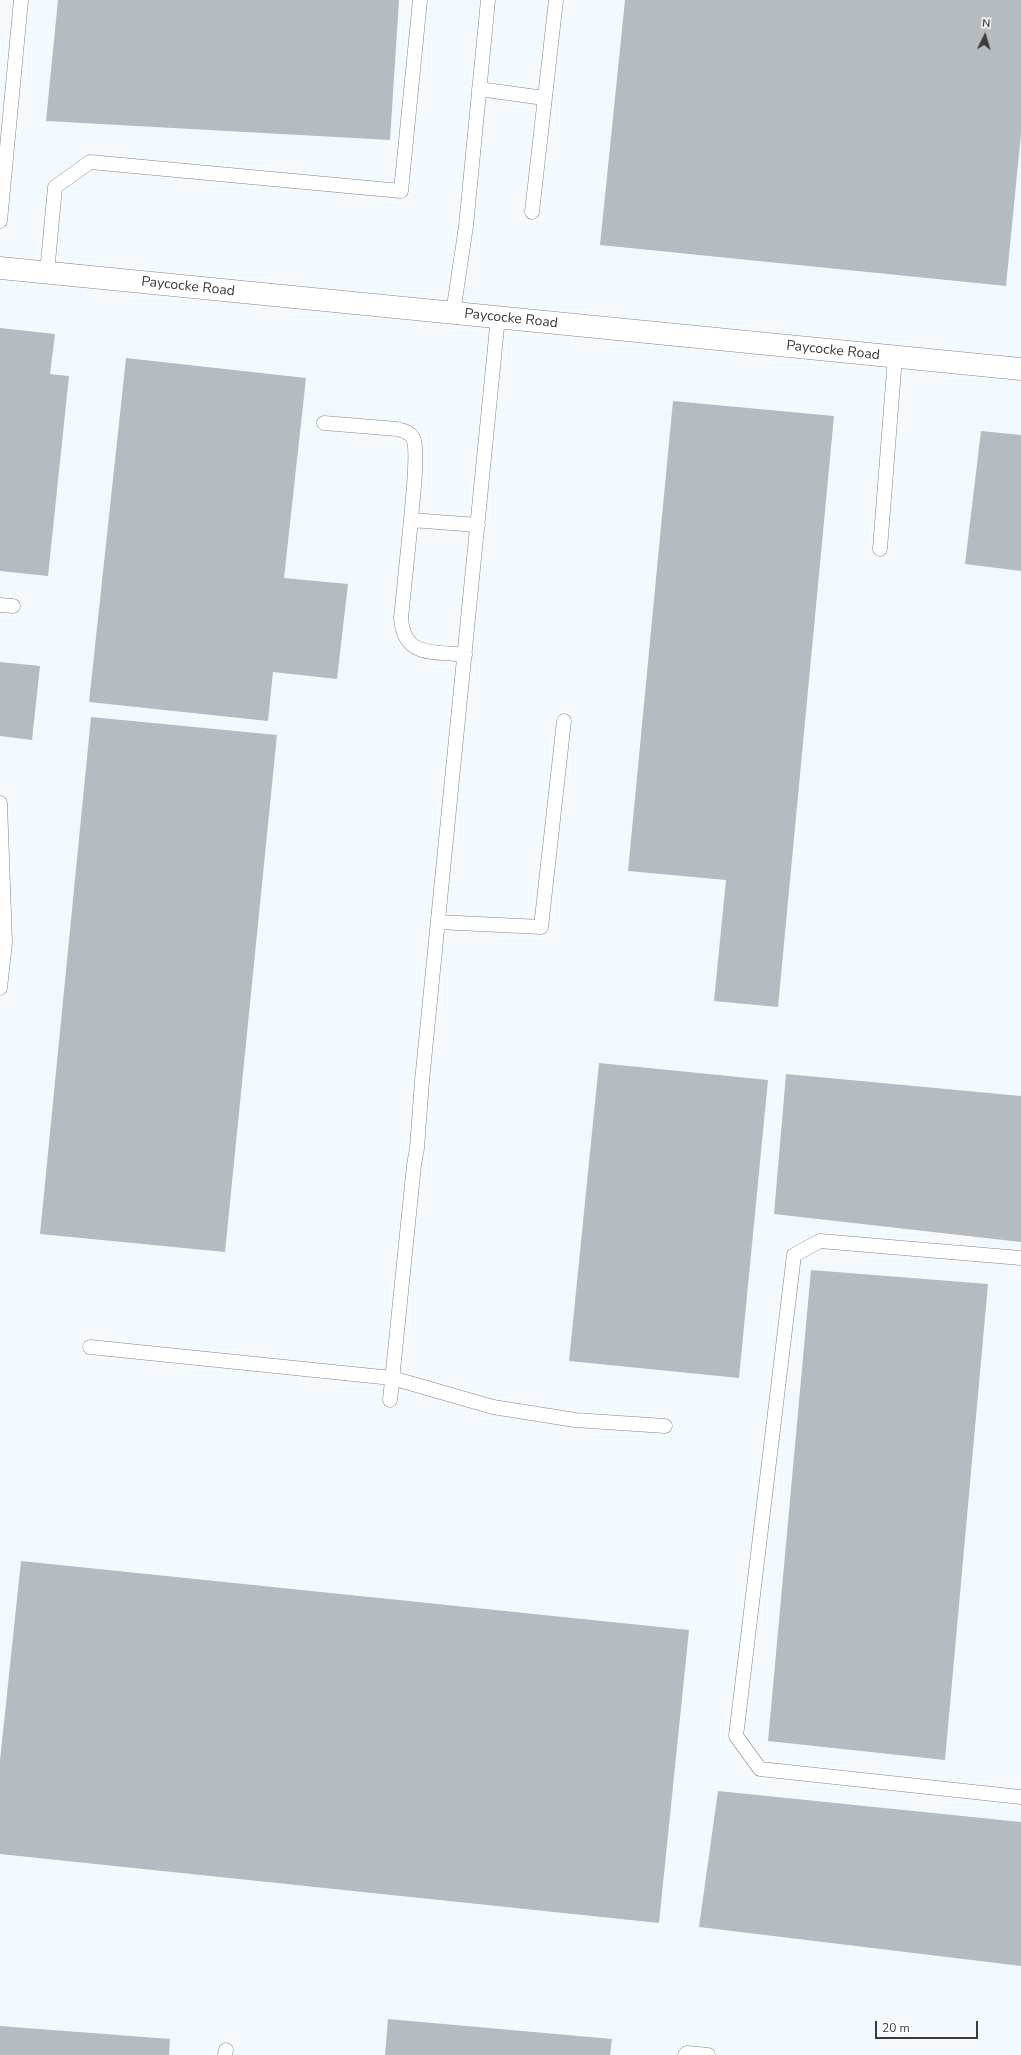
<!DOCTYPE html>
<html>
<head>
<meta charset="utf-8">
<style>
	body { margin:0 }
	#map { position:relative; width:1021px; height:2055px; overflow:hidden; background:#f4f9fe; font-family:"Nunito Sans",sans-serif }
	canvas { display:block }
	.north { position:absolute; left:965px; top:16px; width:40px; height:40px; -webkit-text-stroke:3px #fff; paint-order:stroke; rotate:5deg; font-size:11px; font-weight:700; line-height:16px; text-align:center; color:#3a3b3d }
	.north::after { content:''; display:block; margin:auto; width:14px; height:18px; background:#3a3b3d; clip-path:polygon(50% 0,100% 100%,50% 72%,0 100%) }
	.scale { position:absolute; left:875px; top:2021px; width:103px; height:18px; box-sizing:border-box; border:2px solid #3a3b3d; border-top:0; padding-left:5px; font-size:12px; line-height:14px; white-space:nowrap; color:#3a3b3d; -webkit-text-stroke:3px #fff; paint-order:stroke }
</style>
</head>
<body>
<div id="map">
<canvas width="1021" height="2055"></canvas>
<div class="north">N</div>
<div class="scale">20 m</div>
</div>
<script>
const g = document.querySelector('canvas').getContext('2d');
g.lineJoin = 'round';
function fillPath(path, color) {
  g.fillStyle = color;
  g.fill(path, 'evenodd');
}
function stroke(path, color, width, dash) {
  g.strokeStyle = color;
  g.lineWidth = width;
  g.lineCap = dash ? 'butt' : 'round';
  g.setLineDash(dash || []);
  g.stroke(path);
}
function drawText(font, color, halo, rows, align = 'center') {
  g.font = font + ' "Nunito Sans",sans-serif';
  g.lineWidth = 3.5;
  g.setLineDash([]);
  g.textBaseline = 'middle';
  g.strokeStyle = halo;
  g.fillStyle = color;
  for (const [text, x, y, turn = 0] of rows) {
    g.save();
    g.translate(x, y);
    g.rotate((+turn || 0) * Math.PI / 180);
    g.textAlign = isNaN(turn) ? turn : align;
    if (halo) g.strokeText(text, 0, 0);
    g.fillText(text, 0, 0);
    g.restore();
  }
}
fillPath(new Path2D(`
	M58 0H399L390 140 46 121Z
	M625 0H1021V134L1006 286 600 245Z
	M0 328 55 334 50 374 69 376 48 576 0 571Z
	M126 358 306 378 284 578 348 584 337 679 273 672 268 721 89 702Z
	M673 401 834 416 778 1007 714 1001 726 880 628 871Z
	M981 431 1021 435V571L965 564Z
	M0 662 40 666 32 740 0 736Z
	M91 717 277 735 225 1252 40 1234Z
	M599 1063 768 1080 739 1378 569 1361Z
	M786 1074 1021 1096V1242L774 1214Z
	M811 1270 988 1284 945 1760 768 1741Z
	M21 1561 689 1630 659 1923 0 1854V1760Z
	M718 1791 1021 1822V1966L699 1927Z
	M388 2019 612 2039 610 2055H385Z
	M0 2026 170 2039 169 2055H0Z`), '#b6bbbf');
const lane = new Path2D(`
	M479 89 544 98
	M532 212 556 0
	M0 221 21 0
	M47 273 55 187 90 162 401 191 420 0
	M453 313 466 226 488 0
	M324 423 397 429C403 431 409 431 413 438 419 450 412 504 411 520
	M880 549 895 357
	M0 605 13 606
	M465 655C433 651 404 658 401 618L411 520 478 525
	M0 803 5 942 0 988
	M438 922 541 927 564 721
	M1021 1258 820 1241 794 1255 736 1736 760 1769 1021 1797
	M90 1347 392 1378 493 1407 575 1420 665 1426
	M390 1400 414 1165 417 1148 422 1081 498 317
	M225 2055 226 2050
	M685 2055 687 2053 708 2055`);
const secondary = new Path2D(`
	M0 268 1021 369`);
stroke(lane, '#818589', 15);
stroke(secondary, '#818589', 23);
stroke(lane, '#fff', 14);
stroke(secondary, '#fff', 22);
drawText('14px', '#3a3b3d', '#fff', [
	["Paycocke Road",188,287,6],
	["Paycocke Road",511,319,6],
	["Paycocke Road",833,351,6]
]);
</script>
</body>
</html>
